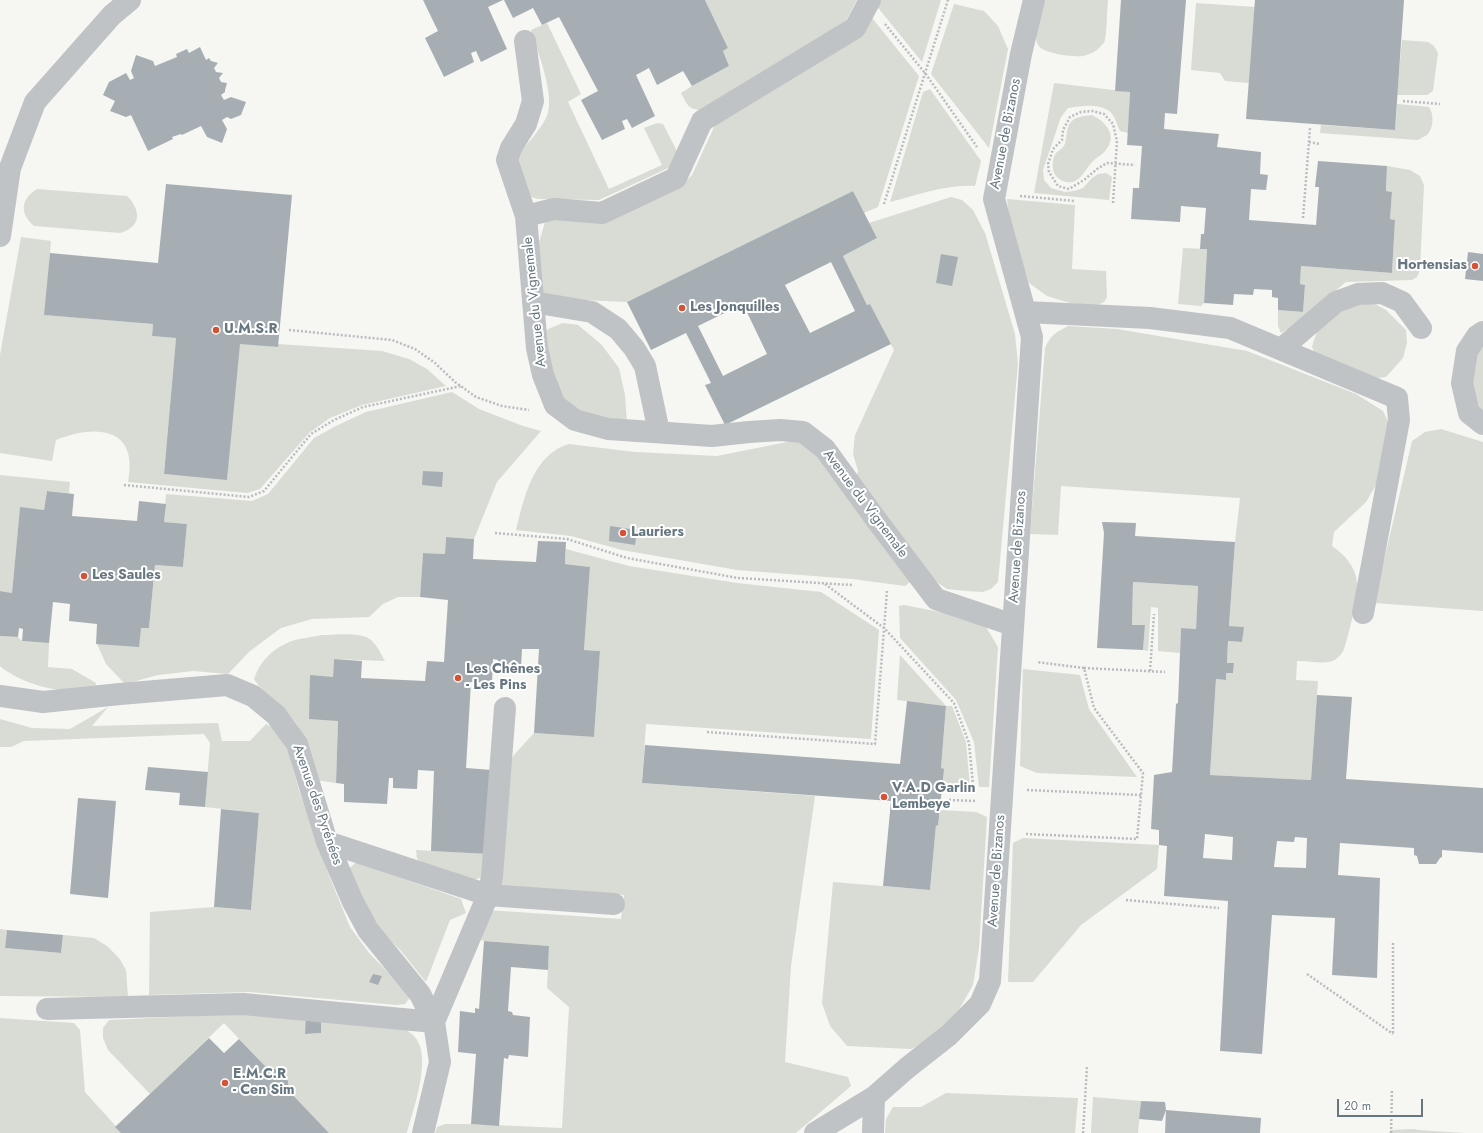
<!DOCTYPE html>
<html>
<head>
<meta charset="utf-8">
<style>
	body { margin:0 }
	#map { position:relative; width:1483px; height:1133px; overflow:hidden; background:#f6f6f3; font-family:Jost,sans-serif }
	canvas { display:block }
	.scale { position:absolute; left:1337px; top:1099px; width:86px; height:18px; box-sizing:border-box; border:2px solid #677781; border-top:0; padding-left:5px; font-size:12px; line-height:14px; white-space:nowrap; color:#677781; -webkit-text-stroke:3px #fff; paint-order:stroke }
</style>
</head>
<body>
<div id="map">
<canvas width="1483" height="1133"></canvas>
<div class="scale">20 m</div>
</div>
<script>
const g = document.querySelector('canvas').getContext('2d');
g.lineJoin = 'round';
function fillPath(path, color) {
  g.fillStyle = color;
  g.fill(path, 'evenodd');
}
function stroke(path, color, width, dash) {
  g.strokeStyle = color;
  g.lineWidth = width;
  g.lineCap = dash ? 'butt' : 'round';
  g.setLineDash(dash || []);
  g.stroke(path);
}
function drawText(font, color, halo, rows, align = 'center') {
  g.font = font + ' Jost,sans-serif';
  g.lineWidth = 4;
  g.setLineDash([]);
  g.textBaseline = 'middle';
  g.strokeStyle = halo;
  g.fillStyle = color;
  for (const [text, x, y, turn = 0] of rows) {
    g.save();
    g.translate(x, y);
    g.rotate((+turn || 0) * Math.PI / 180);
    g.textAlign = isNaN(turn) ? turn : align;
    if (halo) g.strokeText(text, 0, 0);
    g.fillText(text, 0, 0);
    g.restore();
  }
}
fillPath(new Path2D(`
	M705 0H857L843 26 702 110C688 110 687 104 681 93L692 86 729 66 723 51 728 48Z
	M878 0H941L922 62 875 4Z
	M1045 0H1108C1107 9 1107 32 1105 40 1102 48 1092 54 1083 56 1073 57 1043 54 1038 45 1032 35 1042 10 1045 0Z
	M1196 3 1255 7 1249 83 1225 81 1220 73 1191 70Z
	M954 4 984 11 998 26 1008 49 989 148 931 74Z
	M872 18 919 76 878 207 864 213 853 191 627 302 562 299 545 296 538 291 539 243 545 222 685 182 692 175 715 125Z
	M547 23 581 94 568 102 609 189 662 165 644 128 657 123 663 124 679 155 677 164 599 200 538 199 531 197 516 157C526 145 539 132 546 118 557 98 537 51 531 30Z
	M1402 40 1428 42 1434 46 1438 53 1433 91 1427 95H1397Z
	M1054 83 1130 92 1128 133 1120 131C1117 125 1115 115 1109 111 1098 103 1080 106 1068 108L1061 117 1043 170 1044 180 1051 188 1065 192 1074 191 1083 188 1092 178 1098 174 1106 173 1112 177 1109 200 1034 193Z
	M930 89 981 161 975 186C946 184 918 195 890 202L923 92Z
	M1397 104 1429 107C1434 114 1434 128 1427 135 1424 137 1421 138 1418 140L1320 133 1321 125 1395 130Z
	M1092 115C1107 122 1118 137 1105 151 1102 155 1097 157 1093 161 1085 169 1080 185 1066 182 1061 181 1057 178 1054 173 1052 167 1052 158 1056 153 1059 150 1063 148 1065 144 1067 137 1066 126 1072 121 1077 116 1086 116 1092 115Z
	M1387 166 1410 170 1420 176 1424 185 1420 270 1417 277 1412 280 1346 282 1296 324 1281 333 1278 326V310L1303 312 1305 285 1300 284 1301 266 1392 273 1395 220 1390 219 1392 192 1386 191Z
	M37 189 127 196C141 210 142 227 120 233L34 226C19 213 21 199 37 189Z
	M951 197 962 200 973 210 985 233 1015 334 1018 364 998 582 991 589 983 592 966 591 947 589 928 576 856 477 858 471 853 454 855 435 894 350 870 304 867 305 843 256 877 238 869 223Z
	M1007 199 1075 205 1072 269 1106 271 1107 297 1104 302 1094 307 1070 303 1047 296 1029 283 1010 227Z
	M21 237 51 241 45 315 153 324 152 336 176 338 164 474 227 479 238 343 278 347V344L382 351 409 359 427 369 446 386 362 405 330 418 309 433 260 489 247 493 128 482C139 427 96 424 56 440L52 461 0 453V355Z
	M1183 248 1207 249 1204 303 1201 306 1178 304Z
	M1373 303 1386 310 1406 330 1407 343 1403 358 1386 377 1377 378 1315 353 1312 347C1319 316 1344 305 1373 303Z
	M563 323 578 325 601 344 619 368 625 395 627 424 598 422 556 395 542 337 548 329Z
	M1068 326 1117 329 1247 351 1356 394 1383 411 1392 430 1380 478 1366 502 1334 532 1332 546C1345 555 1356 567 1357 583 1359 595 1348 637 1344 649 1343 652 1339 657 1336 659 1326 666 1308 660 1297 661L1296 680 1318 681 1311 780 1210 775 1216 679 1226 680V673H1233L1234 663H1227L1228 641 1242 642 1243 627 1229 626 1235 542 1240 498 1061 486 1058 535 1030 534 1045 348C1051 335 1055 333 1068 326Z
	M1483 345V419L1470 379 1477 350Z
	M452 392 479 409 523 426 541 431 497 482 474 539 446 537 445 554 423 553 420 597H398L383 604 369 617 312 619 281 628 250 651 228 674 193 671 158 675 125 684 106 664 97 644 141 628H149L155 565 183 567 187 524 164 522 166 494 252 501 268 494 314 438 338 425 366 412Z
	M1441 429 1483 442V611L1374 603 1412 441 1425 432Z
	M800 440 824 454 910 582 905 586 852 579 737 570 622 550 571 536 516 530C524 498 533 454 569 444L635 452 717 456 782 443Z
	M0 475 70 482 69 493 47 491 44 510 20 508 12 593 0 591Z
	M566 549 629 566 737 583 821 592 879 630 871 739 646 724 642 783 815 796 791 966 785 1062 848 1077 851 1086 796 1133H435L437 1127 445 1124H471L562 1128 569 1007 547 988 549 946 484 941 474 938 487 910 621 919 624 895 501 886 508 770 513 756 534 733 594 737 600 651 584 650 590 567 565 564Z
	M1133 582 1198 586 1196 629 1181 628 1180 653 1158 651V608L1151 607 1148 651 1143 650 1145 625H1132Z
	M904 605 976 619 986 627 998 647 989 787H979L974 742 956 700 900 638 899 606Z
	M321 635C334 635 357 632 368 638 376 642 380 653 385 661L334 659 333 677 338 721 336 783 315 780C311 760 307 739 295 722 283 706 264 696 254 679 259 663 271 650 287 643 297 638 311 638 321 635Z
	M0 636 18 637 22 641 49 643 48 667 72 669 96 683 95 687C84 688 72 691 61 690 41 688 15 679 0 666Z
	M900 655 946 706H952L966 742 970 787 942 785 941 768 946 706 897 700Z
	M1023 669 1080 675 1089 709 1137 777 1037 773 1020 766Z
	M108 707 92 726 218 723 222 741H250L266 724 274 728 288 751 299 790 330 878 350 927 369 953 408 992 409 999 405 1004 397 1005 249 992 149 995 150 912 214 907 251 910 259 813 205 807 210 743 204 734 24 741 11 747H0V719L32 728 70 729Z
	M940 810 976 812 987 817 979 948 973 985 957 1013 931 1040 911 1049 847 1046 830 1026 822 1003 833 882 930 890 936 825H938Z
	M1023 838 1159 845 1157 869 1081 925 1033 982H1008L1013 843Z
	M416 850 488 854 483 877 473 880 426 865 417 859Z
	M356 862 461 899 466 913 450 920 426 982 401 951 378 928 348 870Z
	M0 929 7 930 5 948 61 953 63 935 94 938 107 946 119 958 126 970 128 997 0 996Z
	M234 1014 306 1017V1034L321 1033V1018L403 1028C406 1030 410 1032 413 1035 434 1054 413 1110 407 1133H329L289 1091 288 1081 282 1073 271 1067 265 1066 224 1023 150 1094 108 1050 103 1038V1028L109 1020Z
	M0 1018 74 1023 80 1030 85 1092 122 1133H0Z
	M946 1093 1078 1098 1075 1133H885L886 1119 893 1107H921Z
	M1093 1097 1141 1101 1138 1133H1091Z
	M1414 1129 1418 1130 1465 1133H1391L1390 1130Z`), '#d8dcd4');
fillPath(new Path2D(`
	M423 0H503L488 7 507 49 481 62 476 51 471 53 474 62 444 77 425 38 438 31Z
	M504 0H705L728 48 723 51 729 66 692 86 683 71 657 85 649 68 636 75 655 116 632 128 627 119 622 121 625 129 602 140 581 100 598 91 559 17 542 25 533 8 513 18Z
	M1121 0H1186L1177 114 1165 113 1164 129 1219 134 1217 147 1261 152 1260 174 1268 175 1266 190 1251 189 1249 220 1316 225 1319 187H1315L1318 161 1387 166 1386 191 1392 192 1390 219 1395 220 1392 273 1301 266 1300 284 1305 285 1303 312 1278 310V298L1272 297V290L1254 289 1253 295 1234 294 1233 305 1204 303 1207 249H1200L1201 234H1204L1206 208 1181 206 1180 222 1131 219 1133 188H1139L1142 146 1127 145 1130 92 1115 91Z
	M1255 0H1404L1395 130 1246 119Z
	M200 47 206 60 209 58 211 61 218 63 214 68 216 72 223 73 219 78 221 82 227 83 225 90V92L221 95 224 100 231 97 246 102 241 115 231 119 227 117 222 120 227 129 222 143 207 137 201 126 182 135 181 134 172 137 173 139 148 151 131 115 126 117 110 111 115 101 103 95 109 82 126 73 130 80 134 78 131 71 136 55 153 61 155 66 177 57 176 54 187 49 189 53Z
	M166 184 292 195 278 347 240 344 227 480 164 474 176 338 152 336 153 324 44 315 50 253 158 263Z
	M853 191 877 238 843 256 867 305 870 304 891 344 725 425 705 385 711 383 686 333 651 350 627 302ZM831 262 855 311 810 333 785 285ZM743 304 767 354 723 376 698 326Z
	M1468 252 1483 254V281L1465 279Z
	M941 254 958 257 952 286 936 283Z
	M423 471 443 472 442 487 422 485Z
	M47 491 74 494 72 516 137 521 139 501 166 504 164 522 187 524 183 567 155 565 149 628H141L139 647 96 644 97 624 69 621 70 604 53 602 49 643 22 641 23 629 19 628 18 637 0 636V591L12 593 20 507 44 510Z
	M1102 522 1136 523 1135 536 1235 542 1229 626 1244 627 1242 642 1228 641 1227 663H1234L1233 673H1226V680L1216 679 1210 775 1311 780 1317 695 1352 697 1346 779 1483 788V853L1442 850V857L1440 858 1436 864H1419L1417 856 1414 855V848L1340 843 1338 875 1380 878 1377 978 1332 975 1335 918 1272 915 1262 1054 1220 1051 1228 901 1164 896 1167 846 1159 845V830L1151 829 1154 775 1172 772 1176 704 1178 703 1181 628 1196 629 1198 586 1133 582 1132 625H1145L1143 650 1097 648 1104 533ZM1205 834 1233 837 1232 860 1203 858ZM1295 837 1307 838 1306 868 1274 867 1277 841 1294 842Z
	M610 526 637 530 635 545 609 541Z
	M446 537 474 539 473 559 536 562 538 541 566 542 565 564 590 567 584 650 600 651 594 737 534 733 539 649H522L521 668 498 666V660L493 659 492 683 471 682 466 768 492 770 488 854 431 851 434 771 418 770 417 789 393 788V778H389L387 804 344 802V784L336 783 338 721 309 719 310 675 333 677 334 659 362 661 361 678 425 681 427 661 444 662 448 600 420 597 423 553 445 554Z
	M907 701 946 706 941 768 944 769 938 826 936 825 930 890 883 886 891 801 642 783 645 745 900 764Z
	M148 767 208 772 205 807 179 805 180 793 145 790Z
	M78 798 116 801 108 898 70 894Z
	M221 809 259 813 251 910 214 907Z
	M7 930 63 935 61 953 5 948Z
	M484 941 549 946 548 970 511 967 508 1011 512 1012 513 1015 530 1017 528 1057 509 1055 508 1059 504 1058 499 1126 471 1124 476 1054 458 1052 460 1011 475 1013V1008L479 1009Z
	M373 974 382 976 378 985 369 982Z
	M306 1017 321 1018V1033L305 1034Z
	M209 1038 224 1053 239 1039 265 1066 271 1067 282 1073 288 1081 289 1091 329 1133H121L115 1127Z
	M1141 1101 1165 1102 1166 1110 1261 1118 1260 1133H1165L1166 1110 1162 1121 1139 1119Z`), '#a7aeb3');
stroke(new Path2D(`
	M885 24 925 73 977 147
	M1403 101 1440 104
	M1309 142 1320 144
	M1020 196 1075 201
	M1113 203 1117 141 1113 124 1104 114 1092 111 1081 112 1070 117 1063 130 1062 140 1053 149 1048 164 1049 172 1058 186 1069 189 1084 180 1097 169 1107 163 1135 165
	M884 204 948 0
	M1303 218 1310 128
	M289 330 392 340 415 349 435 363 455 382 476 397 502 406 529 410
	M124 485 249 497 264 491 311 434 334 420 363 407 461 386
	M495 533 567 539 627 558 738 578 852 585
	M825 584 884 628 954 703 969 743 974 795
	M1084 668 1165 672
	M1150 671 1154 614
	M707 732 875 744 887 591
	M1027 790 1141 795
	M949 800 977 801
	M1026 834 1137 839 1143 773 1094 708 1084 668 1037 662
	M1126 900 1219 908
	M1307 974 1393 1034
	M1393 1033V943
	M1083 1133 1087 1066
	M1391 1133 1392 1089`), '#b9bcbe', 2.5, [2, 2]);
stroke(new Path2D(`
	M525 41 533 101 526 124 511 148 507 160 526 216 537 348 543 375 555 405 575 420 608 429 712 436 749 432 780 430 803 432 825 449 875 518 936 599 1013 625
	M526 216 554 209 602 213 676 178 702 121 855 28 870 0
	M0 236 10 168 35 102 112 15 130 0
	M533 302 592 312 618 329 634 348 645 366 659 432
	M1025 312 1150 318 1230 328 1397 398 1399 420 1363 613
	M1483 332 1477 336 1467 351 1462 383 1469 413 1483 424
	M1281 349 1336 302 1358 294 1382 293 1402 302 1421 328
	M0 696 43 702 120 694 227 685 253 696 276 715 297 744 327 842 353 902 368 930 420 994 434 1022 440 1062 423 1133
	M327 842 488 895 614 904
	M47 1009 243 1004 434 1022 488 895 492 877 505 708
	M815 1133 874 1097 907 1068 949 1035 980 1004 990 981 1032 337 994 199 1021 54 1034 0
	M873 1133 874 1097`), '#bfc3c6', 22);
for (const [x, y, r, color] of [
	[1475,266,4,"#d45235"],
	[682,308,4,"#d45235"],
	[216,330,4,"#d45235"],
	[623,533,4,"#d45235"],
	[84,576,4,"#d45235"],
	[458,678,4,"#d45235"],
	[884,797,4,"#d45235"],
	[225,1083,4,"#d45235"]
]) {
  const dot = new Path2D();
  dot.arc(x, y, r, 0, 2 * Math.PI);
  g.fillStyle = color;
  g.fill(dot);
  stroke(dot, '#fff', 1.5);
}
drawText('14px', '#677781', '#fff', [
	["Avenue de Bizanos",1006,134,-79],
	["Avenue du Vignemale",535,302,-96],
	["Avenue du Vignemale",865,504,53],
	["Avenue de Bizanos",1018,547,-86],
	["Avenue des Pyrénées",317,805,71],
	["Avenue de Bizanos",997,871,-86]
]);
drawText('bold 14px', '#677781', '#fff', [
	["Hortensias",1467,266,"right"],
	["Les Jonquilles",690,308],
	["U.M.S.R",224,330],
	["Lauriers",631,533],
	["Les Saules",92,576],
	["Les Chênes",466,670],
	["- Les Pins",466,686],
	["V.A.D Garlin",892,789],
	["Lembeye",892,805],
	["E.M.C.R",233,1075],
	["- Cen Sim",233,1091]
], 'left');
</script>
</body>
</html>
